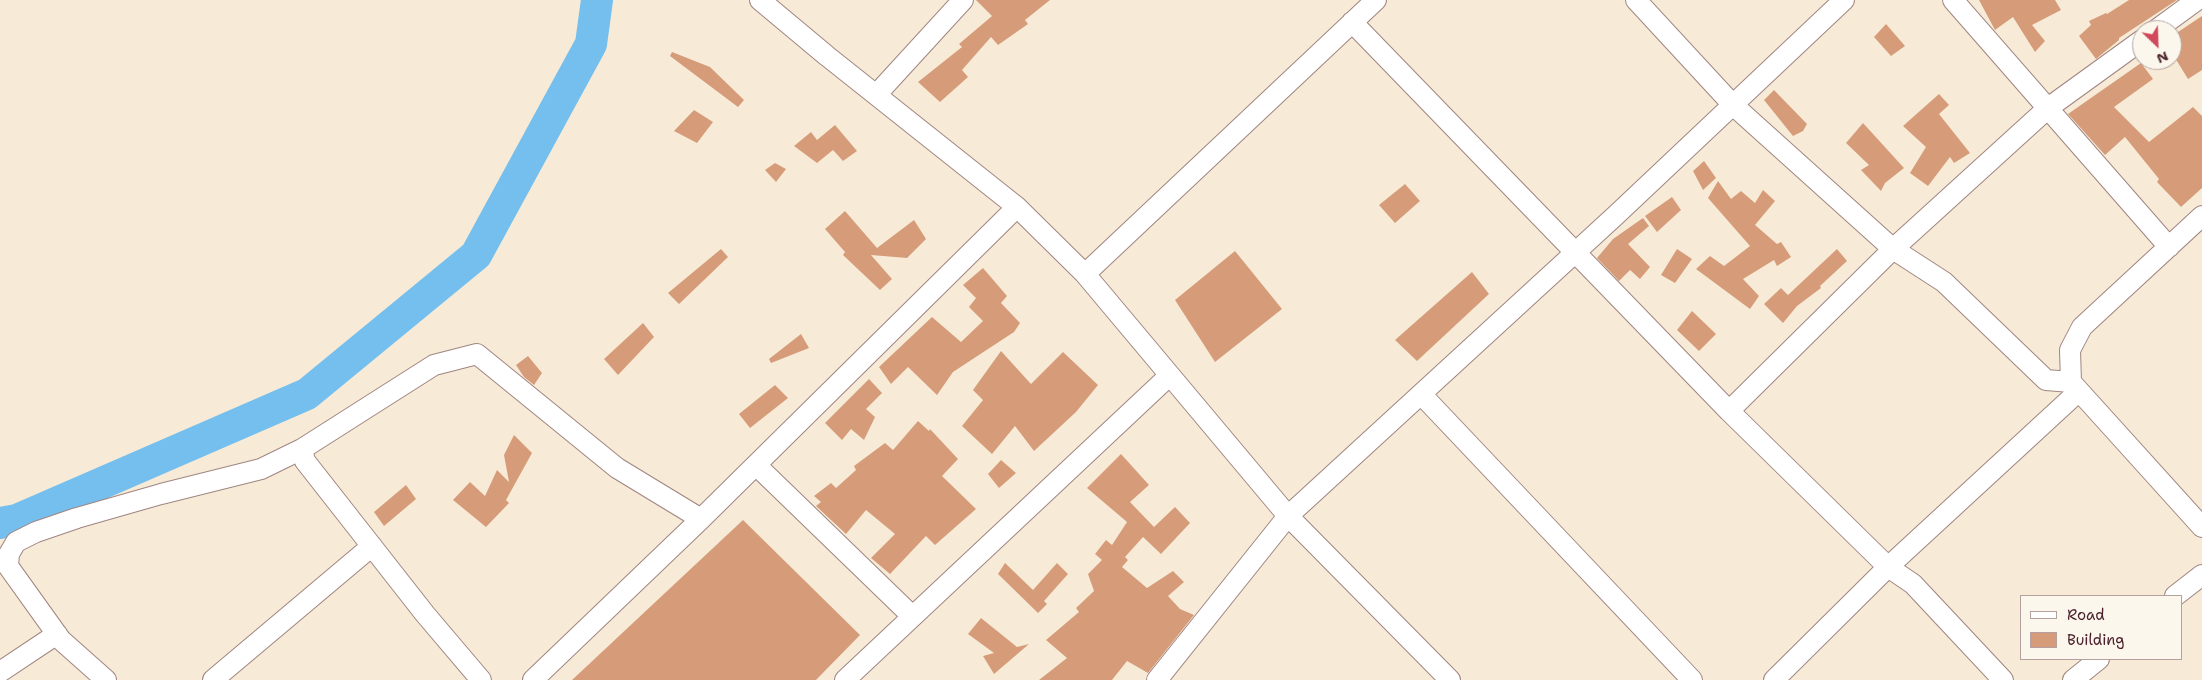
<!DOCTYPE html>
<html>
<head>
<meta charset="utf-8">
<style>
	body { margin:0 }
	#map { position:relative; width:2202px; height:680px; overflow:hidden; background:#f7ebd7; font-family:"Shantell Sans",sans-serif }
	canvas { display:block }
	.legend { position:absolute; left:2020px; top:595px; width:162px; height:65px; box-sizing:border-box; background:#fbf7ec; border:1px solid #b4a19f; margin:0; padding:6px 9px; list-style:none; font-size:15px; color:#4a1f2b }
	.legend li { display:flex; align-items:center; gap:10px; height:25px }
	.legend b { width:25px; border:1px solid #b4a19f }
	.north { position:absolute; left:2132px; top:20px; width:50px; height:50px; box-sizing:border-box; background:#fbf7ec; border:1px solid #b4a19f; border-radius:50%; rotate:156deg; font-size:14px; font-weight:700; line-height:20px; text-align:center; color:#4a1f2b }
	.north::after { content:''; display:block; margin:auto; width:18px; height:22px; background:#d1495b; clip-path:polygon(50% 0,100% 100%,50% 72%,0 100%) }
</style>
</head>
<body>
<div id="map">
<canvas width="2202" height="680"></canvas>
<ul class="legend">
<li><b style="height:6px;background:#fff"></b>Road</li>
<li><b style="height:14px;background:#d69c7a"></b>Building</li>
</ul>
<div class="north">N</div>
</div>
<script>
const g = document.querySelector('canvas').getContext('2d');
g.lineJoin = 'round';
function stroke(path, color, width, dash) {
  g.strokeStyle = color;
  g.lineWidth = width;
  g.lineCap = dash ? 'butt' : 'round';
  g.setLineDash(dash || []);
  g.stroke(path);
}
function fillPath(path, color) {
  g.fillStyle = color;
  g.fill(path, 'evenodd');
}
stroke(new Path2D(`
	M0 523 17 520 307 394 476 255 591 44 597 0`), '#75bfee', 32);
fillPath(new Path2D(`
	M976 0H1050L1025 20 1028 24 998 45 991 37 962 70 968 77 940 102 918 82 962 47 959 44 992 16Z
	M1979 0H2055L2061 10 2032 25 2045 41 2035 52 2013 17 1995 30Z
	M2129 0H2177L2119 38V40L2096 59 2079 36 2091 25 2089 21 2106 13 2107 14Z
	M2202 16V70L2188 79 2172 53V36Z
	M1886 24 1905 46 1891 56 1874 37Z
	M672 52 710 67 744 100 738 107 670 56Z
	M2141 63 2153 79 2114 107 2149 142 2193 107 2202 116V188L2181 207 2157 182 2159 179 2125 137 2105 155 2068 114Z
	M1774 90 1807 124 1803 131 1793 136 1764 100Z
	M1939 94 1949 105 1939 114 1970 153 1954 163 1950 157 1928 186 1910 173 1926 147 1903 126Z
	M694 110 713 122 697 143 674 131Z
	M1863 123 1904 168 1885 183 1881 191 1861 170 1869 165 1846 143Z
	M835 125 857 151 843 161 833 150 817 163 794 146 811 132 817 140Z
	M1704 161 1716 178 1703 190 1693 171Z
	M775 163 786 169 776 182 765 170Z
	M1718 181 1731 199 1741 191 1755 203 1763 190 1775 201 1755 225 1777 244 1781 242 1791 257 1777 266 1774 260 1743 279 1759 296 1750 309 1696 269 1710 256 1724 266 1750 246 1708 198Z
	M1405 184 1420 201 1395 223 1379 205Z
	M1672 197 1681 210 1657 232 1645 216Z
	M845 211 877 248 914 220 926 239 907 258 871 255 892 279 880 290 843 255 845 252 825 229Z
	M1643 218 1649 226 1628 244 1650 267 1640 279 1630 270 1619 281 1597 258 1613 239Z
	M721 249 728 257 679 304 668 293Z
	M1677 249 1692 259 1675 283 1661 275Z
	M1837 249 1847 261 1820 286 1821 288 1797 306 1783 323 1764 304 1781 288 1788 295Z
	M1235 251 1282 309 1215 362 1175 300Z
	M983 268 1007 296 1001 303 1020 323 1014 332 953 372 937 395 908 367 891 384 879 367 932 317 961 342 983 321 969 307 976 298 963 285Z
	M1472 272 1489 294 1417 361 1395 340Z
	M1692 311 1716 334 1699 351 1677 330Z
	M643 323 654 337 618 375 604 359Z
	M801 334 809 348 771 363 769 359Z
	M1001 351 1031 384 1063 352 1098 385 1076 412 1034 451 1015 426 992 454 962 426 983 400 973 390Z
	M528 356 542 373 534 385 524 377 516 365Z
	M869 379 882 393 866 409 875 417 864 440 851 429 842 440 825 423Z
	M775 385 788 398 750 428 739 414Z
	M918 421 929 431 930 429 958 459 942 476 976 509 935 545 926 536 890 574 871 558 895 534 866 510 846 534 816 506 821 502 814 496 831 483 836 488 856 470 854 466 885 443 893 450Z
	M514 435 532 453 506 500 509 503 486 527 453 500 470 482 485 496 497 470 509 482 504 455Z
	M1121 454 1149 485 1130 502 1154 527 1175 507 1190 523 1161 554 1143 537 1125 557 1128 560 1122 567 1147 588 1173 571 1184 582 1168 596 1180 609 1194 615 1148 673 1127 661 1112 680H1039L1067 658 1046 640 1079 612 1076 608 1094 591 1088 574 1102 560 1095 554 1106 540 1112 545 1127 522 1087 488Z
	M1001 460 1016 473 999 488 988 474Z
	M406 485 416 499 384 526 374 512Z
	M743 520 860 635 816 680H572Z
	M1005 563 1033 590 1057 563 1068 574 1044 601 1047 604 1038 613 998 574Z
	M981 618 1017 647 1029 644 994 674 983 656 994 653 968 634Z`), '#d69c7a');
const minor = new Path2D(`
	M760 0 827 56 1017 207 1085 274 1288 516 1450 680
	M1636 0 1733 105 1893 249 1944 282 2046 380 2071 382
	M1953 0 2169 247
	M1352 22 1729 411 1888 567 1913 584 2003 680
	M2156 30 2197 0
	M876 95 963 0
	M2202 216 2082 327 2070 350 2071 382 2202 527
	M1085 274 1376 0
	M1421 394 1692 680
	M1729 411 1893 249 2048 108 2142 40
	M302 449 305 461 425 614 481 680
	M756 465 912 616
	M2175 596 2202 575
	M0 672 57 634
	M106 680 61 640 8 566 9 554 16 542 36 532 77 518 161 494 261 469 302 449 434 365 477 354 617 468 701 519
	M213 680 372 546
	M533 680 701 519 1017 207
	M845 680 1169 376
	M1157 680 1288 516 1615 216 1844 0
	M1774 680 1888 567 2079 391
	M2073 680 2099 659`);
stroke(minor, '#a08581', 22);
stroke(minor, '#fff', 20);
</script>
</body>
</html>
